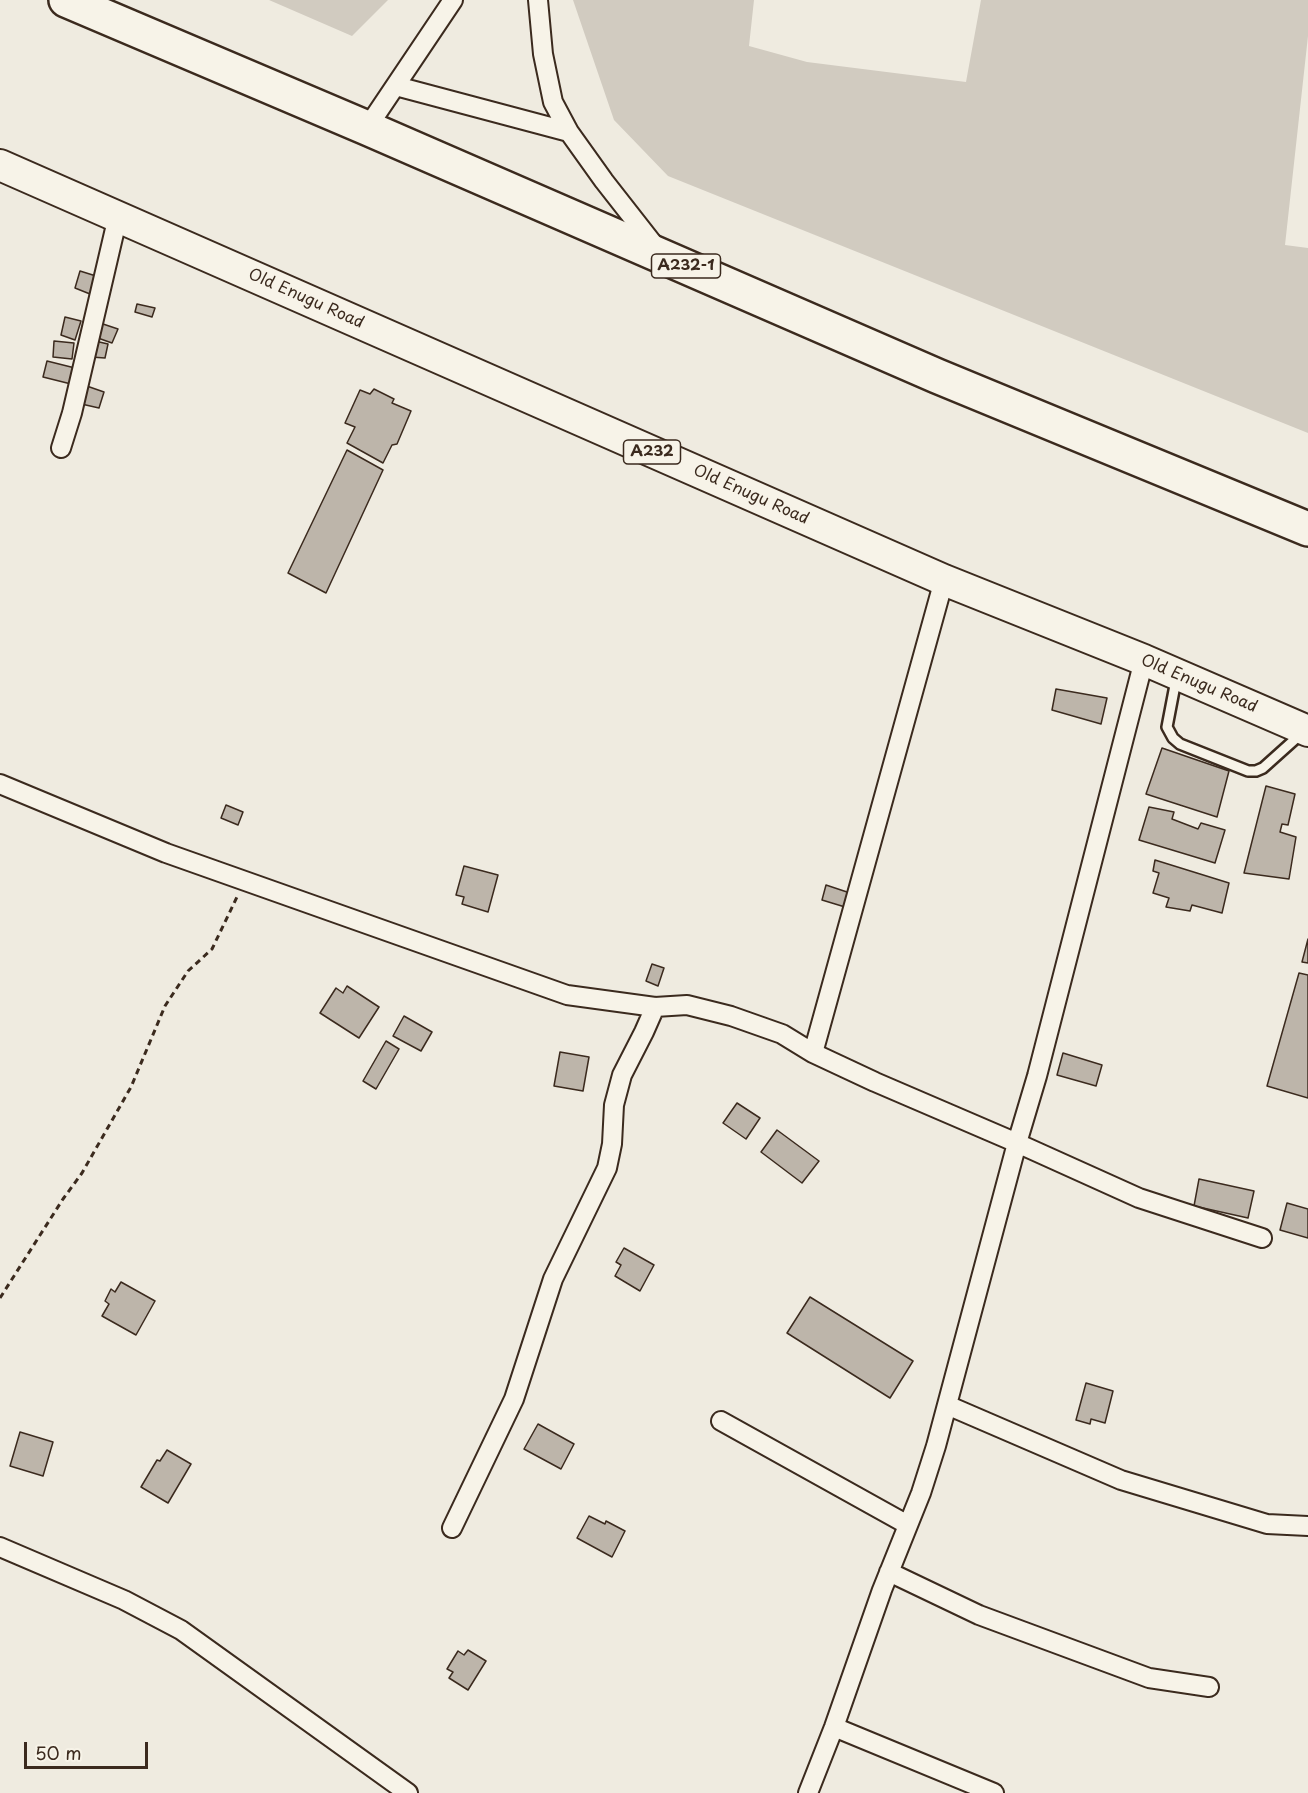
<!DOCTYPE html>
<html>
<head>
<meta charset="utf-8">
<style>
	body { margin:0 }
	#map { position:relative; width:1308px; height:1793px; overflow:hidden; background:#efebe0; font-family:"Playpen Sans",sans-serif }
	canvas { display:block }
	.scale { position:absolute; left:24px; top:1742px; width:124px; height:27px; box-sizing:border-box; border:3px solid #3b2a1e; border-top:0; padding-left:8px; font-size:18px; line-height:21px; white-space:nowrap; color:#3b2a1e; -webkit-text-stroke:4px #f7f3e8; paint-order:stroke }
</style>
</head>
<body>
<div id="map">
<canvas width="1308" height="1793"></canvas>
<div class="scale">50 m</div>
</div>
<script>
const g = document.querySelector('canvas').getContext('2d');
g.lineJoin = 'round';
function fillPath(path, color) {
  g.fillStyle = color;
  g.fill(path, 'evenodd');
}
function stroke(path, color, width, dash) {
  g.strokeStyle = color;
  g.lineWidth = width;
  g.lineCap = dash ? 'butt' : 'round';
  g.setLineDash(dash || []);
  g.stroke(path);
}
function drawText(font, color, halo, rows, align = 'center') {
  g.font = font + ' "Playpen Sans",sans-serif';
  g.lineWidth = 5;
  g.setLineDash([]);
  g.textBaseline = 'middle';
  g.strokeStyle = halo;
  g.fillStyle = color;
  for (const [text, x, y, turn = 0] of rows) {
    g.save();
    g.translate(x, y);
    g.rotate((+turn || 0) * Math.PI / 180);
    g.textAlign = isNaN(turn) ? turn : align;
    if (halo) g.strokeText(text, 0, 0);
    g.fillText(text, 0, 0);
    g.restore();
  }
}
fillPath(new Path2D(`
	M269 0H388L352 36Z
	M573 0H754L749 46 807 62 966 82 981 0H1308V36L1285 245 1308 248V433L668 176 614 120Z`), '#d1cbc0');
const building = new Path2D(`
	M80 271 96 276 90 294 75 288Z
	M137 304 155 308 152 317 135 312Z
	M65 317 81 321 75 340 61 335Z
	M100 323 118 329 112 343 95 337Z
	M54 341 74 343 72 359 53 357Z
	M95 341 108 344 105 358 91 357Z
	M47 361 79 369 75 385 43 377Z
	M81 384 104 392 99 408 77 403Z
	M374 389 394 399 392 403 411 411 397 444 392 445 383 463 347 443 355 427 345 423 360 390 370 394Z
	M347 450 383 470 326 593 288 573Z
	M1056 689 1107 698 1101 724 1052 710Z
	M1162 748 1229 771 1217 817 1146 794Z
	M1266 786 1295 794 1288 825 1282 824 1280 832 1296 837 1289 879 1244 873Z
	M226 805 243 812 238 825 221 818Z
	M1149 807 1174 812 1172 819 1198 829 1201 823 1225 830 1215 863 1139 840Z
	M1155 860 1229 883 1222 913 1192 905 1190 911 1166 907 1169 898 1153 893 1159 873 1153 871Z
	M464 866 498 875 488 912 462 904 464 897 456 895Z
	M826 885 850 893 845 907 822 900Z
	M1308 939V963L1302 962Z
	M652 964 664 968 658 986 646 981Z
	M1299 973 1308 975V1098L1267 1086Z
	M347 986 379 1007 359 1038 320 1013 336 988 343 993Z
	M404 1016 432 1032 421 1051 393 1036Z
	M386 1041 399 1049 376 1089 363 1081Z
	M560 1052 589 1057 583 1091 554 1086Z
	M1063 1053 1102 1065 1096 1086 1057 1075Z
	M737 1103 760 1118 746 1139 723 1123Z
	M777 1130 819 1161 802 1183 761 1152Z
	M1199 1179 1254 1191 1248 1218 1194 1206Z
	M1287 1203 1308 1209V1238L1280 1230Z
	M624 1248 654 1265 640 1291 615 1276 621 1265 616 1262Z
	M121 1282 155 1301 136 1335 102 1316 109 1304 105 1301 111 1289 115 1292Z
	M810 1297 913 1361 890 1398 787 1333Z
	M1086 1383 1113 1391 1105 1423 1091 1419 1090 1424 1076 1420Z
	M538 1424 574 1444 561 1469 524 1449Z
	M20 1432 53 1442 43 1476 10 1466Z
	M167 1450 191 1464 168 1503 141 1487 157 1460 160 1461Z
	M589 1516 605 1524 606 1521 625 1531 612 1557 577 1538Z
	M468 1650 486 1661 468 1690 449 1678 453 1672 447 1669 458 1651 464 1655Z`);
fillPath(building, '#bdb5aa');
stroke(building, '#3b2a1e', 1.5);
const lane = new Path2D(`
	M1176 680 1167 727 1173 738 1180 744 1248 771H1256L1263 768 1302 733`);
const street = new Path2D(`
	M538 0 543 54 553 102 569 132 604 181 658 250
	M396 86 569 132
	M367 128 453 0
	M61 448 72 413 118 216
	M0 784 166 853 567 995 655 1007 687 1005 731 1016 782 1034 813 1053 875 1082 1017 1143 1139 1198 1262 1238
	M813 1053 944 580
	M947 1405 1121 1480 1267 1524 1308 1526
	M721 1421 908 1525
	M452 1528 514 1399 553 1279 607 1168 612 1144 614 1105 622 1075 644 1032 655 1007
	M0 1547 124 1600 181 1630 408 1793
	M889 1572 979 1615 1149 1678 1209 1687
	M834 1727 994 1793
	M808 1793 834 1727 882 1590 921 1493 936 1446 1017 1143 1037 1076 1144 660`);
const primary = new Path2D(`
	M0 165 944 580 1144 660 1308 731`);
const highway = new Path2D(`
	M66 0 367 128 937 376 1308 529`);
stroke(lane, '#3b2a1e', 14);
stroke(street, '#3b2a1e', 22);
stroke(primary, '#3b2a1e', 34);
stroke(highway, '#3b2a1e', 38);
stroke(new Path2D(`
	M0 1298 63 1199 82 1173 131 1087 165 1006 188 971 212 949 237 897`), '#3b2a1e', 3, [6, 4.5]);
stroke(lane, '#f7f3e8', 9);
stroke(street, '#f7f3e8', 18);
stroke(primary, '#f7f3e8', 30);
stroke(highway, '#f7f3e8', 33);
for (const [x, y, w] of [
	[686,266,69],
	[652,452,57]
]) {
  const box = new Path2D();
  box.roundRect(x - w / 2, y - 12, w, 24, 4.5);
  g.fillStyle = '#f7f3e8';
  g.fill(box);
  stroke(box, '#3b2a1e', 1.5);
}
drawText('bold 15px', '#3b2a1e', null, [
	["A232-1",686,266],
	["A232",652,452]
]);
drawText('16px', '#3b2a1e', '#f7f3e8', [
	["Old Enugu Road",306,299,24],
	["Old Enugu Road",751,495,24],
	["Old Enugu Road",1199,684,23]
]);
</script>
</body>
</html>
